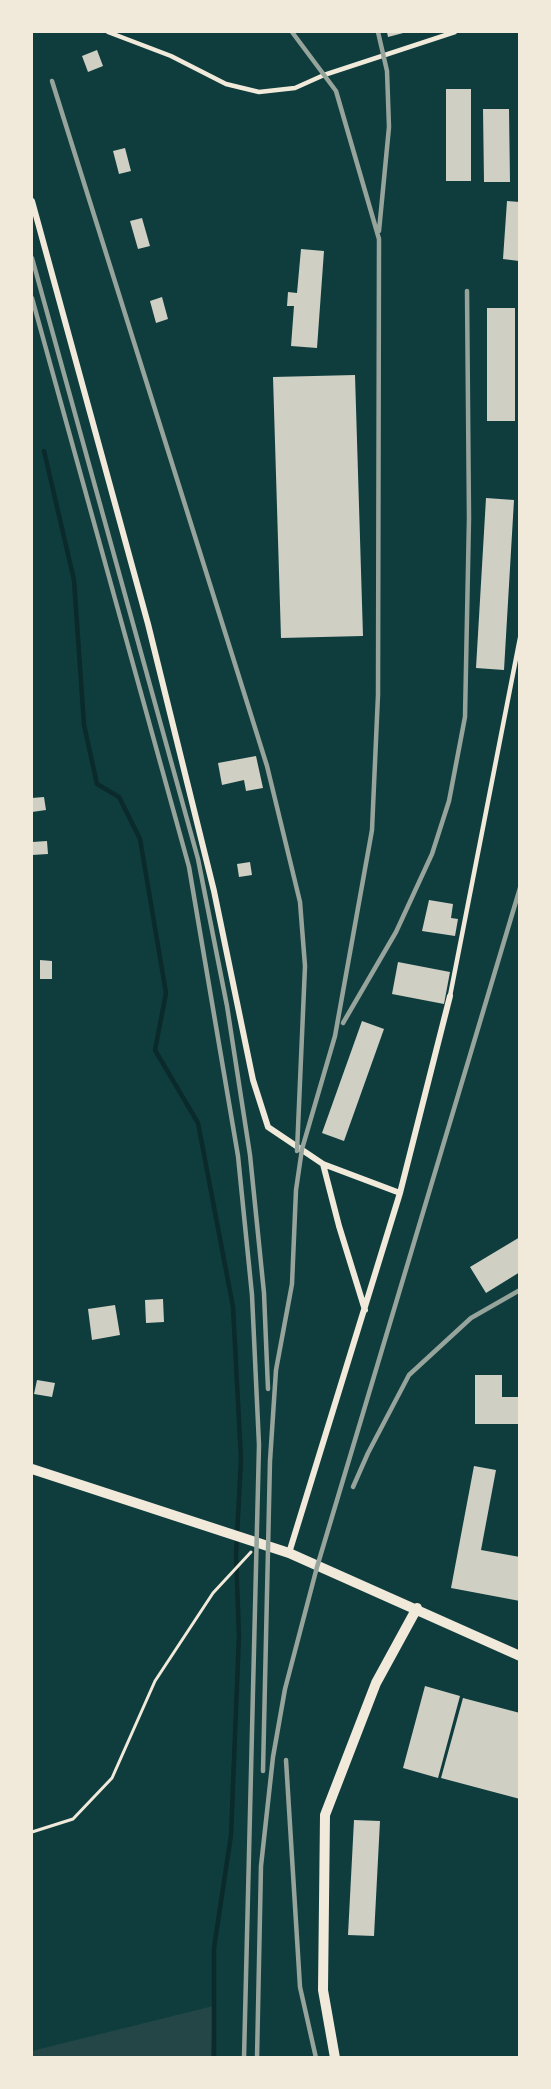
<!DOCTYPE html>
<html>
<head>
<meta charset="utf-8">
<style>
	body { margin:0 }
	#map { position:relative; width:551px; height:2089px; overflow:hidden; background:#0f3d3e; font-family:"Roboto Condensed",sans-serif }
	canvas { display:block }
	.frame { position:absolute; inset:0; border:33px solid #f1e9da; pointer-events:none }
</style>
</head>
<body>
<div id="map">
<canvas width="551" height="2089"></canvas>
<div class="frame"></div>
</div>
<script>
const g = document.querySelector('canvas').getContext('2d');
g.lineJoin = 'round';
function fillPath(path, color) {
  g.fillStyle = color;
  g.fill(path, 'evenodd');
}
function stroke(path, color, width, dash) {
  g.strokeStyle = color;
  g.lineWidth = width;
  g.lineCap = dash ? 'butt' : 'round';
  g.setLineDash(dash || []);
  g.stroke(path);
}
fillPath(new Path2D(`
	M213 2006 211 2057H32V2051Z`), '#244646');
stroke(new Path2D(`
	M44 451 74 580 84 725 97 784 119 797 140 839 166 993 155 1050 198 1123 233 1307 241 1459 236 1555 239 1636 231 1835 214 1948V2058`), '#0a2a2b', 4.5);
fillPath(new Path2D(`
	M387 32H407L388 37Z
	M97 50 103 66 88 72 82 56Z
	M446 89H471V181H446Z
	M483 109H509L510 182H484Z
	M125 148 131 171 119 174 113 151Z
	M507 201 520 202 519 261 503 259Z
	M142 218 150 246 138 249 130 221Z
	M301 249 324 251 317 348 291 346 294 306H287L288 292 297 293Z
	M162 297 168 319 156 323 150 301Z
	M487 308H515V421H487Z
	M355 375 363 636 281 638 273 377Z
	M486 498 514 500 504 670 476 668Z
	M256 756 263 788 246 791 244 780 222 785 218 763Z
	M44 797 46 810 32 812V798Z
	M47 841 48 854 32 855V842Z
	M250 862 252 875 239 877 237 864Z
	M429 900 453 904 451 918 458 919 455 936 422 931Z
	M40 960 52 961V979H40Z
	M398 962 450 972 444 1004 392 994Z
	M362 1021 384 1029 344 1141 322 1133Z
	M520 1237V1272L486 1293 470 1267Z
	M163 1299 164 1322 146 1323 145 1300Z
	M115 1305 120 1335 92 1340 88 1309Z
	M475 1375H502V1397H520V1424H475Z
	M37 1380 55 1383 52 1397 34 1394Z
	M474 1466 496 1470 481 1550 520 1557V1601L451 1588Z
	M425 1686 460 1696 438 1778 403 1768Z
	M463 1698 520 1713V1799L441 1778Z
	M354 1820 380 1821 374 1936 348 1935Z`), '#cfcfc3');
stroke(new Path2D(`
	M32 1832 73 1819 112 1778 155 1681 213 1593 251 1552`), '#f1e9da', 3);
stroke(new Path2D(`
	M108 32 171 56 226 84 259 92 295 88 324 75 455 32
	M450 996 520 638`), '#f1e9da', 4.5);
stroke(new Path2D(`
	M32 201 148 624 214 891 253 1080 268 1127 323 1164 400 1193
	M323 1164 339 1226 365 1310
	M289 1553 400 1193 450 996`), '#f1e9da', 6);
stroke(new Path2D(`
	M32 1469 289 1553 520 1656
	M335 2058 323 1990 325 1815 376 1683 417 1608`), '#f1e9da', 10);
stroke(new Path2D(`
	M378 32 387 71 389 127 379 231
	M52 81 267 766 300 902 305 966 297 1151
	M32 258 198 859 227 1006 250 1155 264 1293 268 1389
	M32 298 189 867 238 1156 252 1295 259 1445 244 2058
	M343 1023 396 932 432 854 449 801 465 717 469 518 467 291
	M353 1487 368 1453 409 1375 471 1318 520 1290
	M286 1760 300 1987 316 2058
	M263 1771 270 1461 276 1370 292 1284 296 1190 302 1149 335 1036 372 830 378 695 379 239 336 91 292 32
	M257 2058 261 1866 273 1757 285 1689 317 1567 520 888`), '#97a49c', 4.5);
</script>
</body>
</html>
